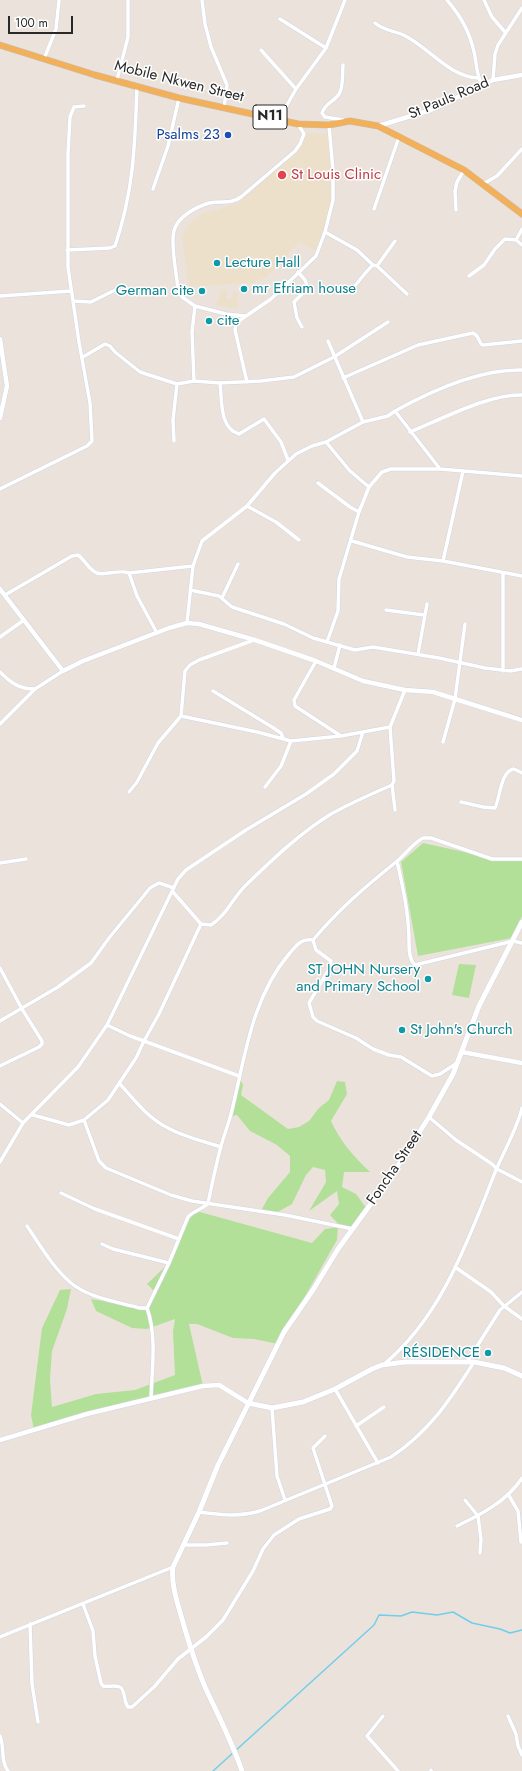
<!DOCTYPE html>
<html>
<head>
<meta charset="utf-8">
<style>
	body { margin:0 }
	#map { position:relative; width:522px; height:1771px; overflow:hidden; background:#ebe3db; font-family:Jost,sans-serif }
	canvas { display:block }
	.scale { position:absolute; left:8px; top:16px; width:65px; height:18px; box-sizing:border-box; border:2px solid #292929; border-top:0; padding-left:5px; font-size:12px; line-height:14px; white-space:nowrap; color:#292929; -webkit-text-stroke:3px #fff; paint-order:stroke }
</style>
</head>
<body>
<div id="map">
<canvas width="522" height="1771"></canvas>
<div class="scale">100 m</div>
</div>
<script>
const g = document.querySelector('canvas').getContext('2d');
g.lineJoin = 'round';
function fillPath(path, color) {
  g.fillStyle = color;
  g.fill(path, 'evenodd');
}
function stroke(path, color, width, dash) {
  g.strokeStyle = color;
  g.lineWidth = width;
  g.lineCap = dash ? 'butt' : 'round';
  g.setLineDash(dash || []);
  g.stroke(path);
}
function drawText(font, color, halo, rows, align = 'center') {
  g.font = font + ' Jost,sans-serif';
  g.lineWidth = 3;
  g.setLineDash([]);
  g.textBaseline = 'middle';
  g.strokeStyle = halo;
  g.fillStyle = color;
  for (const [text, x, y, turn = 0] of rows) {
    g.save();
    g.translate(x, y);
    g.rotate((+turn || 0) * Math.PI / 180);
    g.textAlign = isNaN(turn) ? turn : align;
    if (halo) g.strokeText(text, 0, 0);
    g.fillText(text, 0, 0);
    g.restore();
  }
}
fillPath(new Path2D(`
	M304 133 333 134 332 207 317 252 299 242 267 277 252 283 189 287 182 239 184 231 193 221 202 214 237 204 270 173 285 163 293 156 302 144Z
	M221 289 227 291 226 298 231 300 233 291 238 292 237 309 216 305Z`), '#ece0ca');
fillPath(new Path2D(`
	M423 843 501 860H522V916L512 938 418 956 401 862Z
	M459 964 476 965 469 998 452 995Z
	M240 1078 243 1085 241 1095 288 1129 299 1127 309 1121 319 1108 329 1100 337 1081 345 1082 347 1094 331 1121C340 1141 354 1157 370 1172H344L342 1187 356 1194 367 1209 353 1229 342 1228 330 1215 339 1204 337 1191 309 1211 326 1182 325 1170 313 1167 306 1175 292 1204 276 1213 262 1209 268 1198 290 1172V1156L277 1145 250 1131 237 1115 231 1116Z
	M200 1212 312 1243 325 1229 338 1227 337 1240 278 1344 254 1339 233 1338 197 1324H189L203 1386 34 1430 31 1415 42 1328 60 1290 71 1289 67 1309 52 1351 50 1379 52 1407 96 1394 135 1390 175 1375 173 1331 175 1319 147 1329 132 1328 96 1311 91 1299 147 1308 155 1292 147 1284 169 1263 190 1218 193 1214Z`), '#b3e098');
stroke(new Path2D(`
	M213 1771 374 1625 379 1615 401 1616 412 1612 437 1615 453 1612 472 1623 500 1629 510 1633 522 1630`), '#70ceeb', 1.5);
const minor = new Path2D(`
	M202 0 205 24 211 47 227 85 224 108
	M447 0C460 15 470 32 474 52 477 63 476 75 482 85
	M484 0 492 17 505 32
	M280 19 326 48
	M375 23C387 33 397 30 409 38 431 51 450 76 478 78
	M261 50 296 89
	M44 59 56 29 59 0
	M117 80 128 37V0
	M493 80 495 54 498 45 522 8
	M279 119 296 89 326 48 345 0
	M343 120 325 117 322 113C325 103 334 102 339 94 344 86 342 74 343 65
	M298 124 304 134 300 144 295 151 241 197C230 205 222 200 209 203 196 207 177 217 174 231 170 244 177 275 178 290L182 297 195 306 226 314 246 316 271 299 316 256 325 232 333 200V171L329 125
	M483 184 497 176 522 149
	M153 189 168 146 179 98
	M374 209 399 137
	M456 210 455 191 457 182 464 170
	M325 232 357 250 373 265 377 266 407 294
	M516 240 522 229
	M67 250 110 248 115 246C134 190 135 144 137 86
	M377 266 395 241
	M298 272 305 280 308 288 294 302 297 318 302 327
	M469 276 484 265 495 249 505 239 516 240 522 245
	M348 293C358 284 363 274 373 265
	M0 296 71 291
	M73 301 91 302 117 289
	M246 316 236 323 235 330 247 382
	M328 341 363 422
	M83 357 105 344 110 346 115 352 140 372 177 384 194 381 220 383 261 381 294 377 334 357 388 322
	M343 378 418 345 473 333 477 336 481 344 483 345 522 341
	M194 381 192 332 195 306
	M220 383C222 398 219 429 239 434L264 419 281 442 288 460
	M395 411C431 391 480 369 522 370
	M410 432C442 419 488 394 522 395
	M174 441 173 420 177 384
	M326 442 350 471 369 487
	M318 483 350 507 359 512
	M0 489 87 446 92 441 90 403 79 342 68 267V154L70 117 74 107 84 106
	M247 506 276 522 299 540
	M352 541 407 557 443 561 522 576
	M443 561 463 471
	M129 573 193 566
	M190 590 219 596 232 607 284 624 313 638 355 650 373 647 439 658 485 668 510 671 522 669
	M5 595 72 556 78 555C85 560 89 570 97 573 105 576 118 569 129 573L137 596 157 633
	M222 598 238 564
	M386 610 424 615
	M187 623 193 566 202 541 247 506 275 473 296 454 312 446 326 442 363 422 388 416 395 411 440 469
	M0 637 24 620
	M327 642 338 611 339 579 359 512 369 487 382 472 391 469H440L522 476
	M418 654 427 604
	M316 661 294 700 295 706 341 736
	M334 668 340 645
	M503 671V573
	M0 672C11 683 19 689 35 689
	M213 691 272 727 281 733 283 738
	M181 716 257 732 291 741 341 736 390 727 405 690
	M0 724 35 689 63 671
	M390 727 394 781 392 785 395 810
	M443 742 455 699 465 624
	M265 787 281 766 291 741
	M129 792 137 782 158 743 181 716 185 671 190 665 199 660 254 640
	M461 802 483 807 495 808C500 798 501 770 514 769L522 773
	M397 861C403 888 409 914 409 942 409 949 409 960 415 965L513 941 522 943
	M0 863 26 859
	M173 892 201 924 211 925C227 915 233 897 247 884 273 859 300 833 331 814 351 803 371 794 392 785
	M201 924 159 1014 144 1041 239 1076
	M313 940 316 950 331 961 329 969 309 1003 313 1017 317 1021 356 1038 373 1049 389 1055 401 1057 432 1076 440 1074 457 1063
	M313 940C339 909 365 887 396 862 405 855 413 843 423 838H431L492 859H522
	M0 968 22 1009 42 1041V1044L39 1047 0 1066
	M0 1021 58 987 91 963 109 938 150 888 159 883 174 888
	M120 1084C134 1100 148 1118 168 1128 184 1137 203 1141 221 1147
	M0 1104 23 1123
	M33 1115 69 1125 84 1120 108 1100 136 1058 144 1041 130 1036 107 1025
	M429 1117 456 1140 492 1164 497 1169 522 1182
	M84 1120 99 1161 106 1168 171 1195 192 1201 285 1215 353 1229
	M0 1162 23 1123 78 1067 107 1025 178 879 186 870 246 830 306 794 334 774 357 751 363 732
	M61 1193 95 1209 179 1239
	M27 1226C40 1245 53 1268 71 1283 89 1298 118 1302 140 1308H147
	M102 1244 113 1249 169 1263
	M455 1267 491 1292 504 1306 522 1319
	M467 1362 500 1310 522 1292
	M383 1365C442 1317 469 1238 496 1170 505 1149 517 1129 522 1108
	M335 1389 378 1463
	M151 1398C152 1368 157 1337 147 1308L169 1263 188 1217C194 1210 202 1210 208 1203 212 1184 216 1165 221 1146 224 1136 228 1125 231 1114 245 1058 251 999 289 954 297 945 301 938 313 940
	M272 1408 277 1476 285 1500
	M356 1426 384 1407
	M508 1494 518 1511 521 1542
	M465 1500 478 1516 481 1539 480 1553
	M199 1512C221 1515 239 1517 260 1511L391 1457C429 1432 450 1400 474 1362
	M457 1526C482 1514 507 1501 522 1478
	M185 1545H206L227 1543
	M83 1604 93 1631 95 1656 101 1683 103 1686C108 1687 115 1685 120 1687 125 1689 124 1703 128 1707H132L154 1687 178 1659 206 1637 223 1620 253 1571 263 1549 274 1535 299 1519 330 1509 332 1506 313 1448 325 1436
	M30 1624 32 1684 38 1722
	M0 1637 173 1567
	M383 1716 367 1736 398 1771
	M508 1716 516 1734 518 1746 522 1755
	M0 1736C5 1748 0 1760 8 1771
	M431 1770V1771`);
const tertiary = new Path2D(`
	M378 126 431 110 493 80 522 75
	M0 339 7 386 0 418
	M0 589 63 671 83 661 169 628 187 623 199 624 255 640 316 661 363 681 405 690 433 692 522 720
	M462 1052 522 1063
	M0 1440 87 1414 203 1386 219 1385 248 1403`);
const secondary = new Path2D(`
	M248 1403 272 1408 303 1402 335 1389 372 1369 382 1365 405 1362H474L504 1368 522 1376
	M242 1771C232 1742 218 1715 205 1687 195 1663 187 1637 180 1612 176 1598 171 1582 173 1567L199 1512 218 1465 284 1332 313 1290 338 1249 394 1172 429 1117 453 1074 479 1006 522 922`);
const trunk = new Path2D(`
	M0 45 95 75 179 98 298 124 329 125 350 121 378 126 464 170 522 214`);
stroke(minor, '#d0d4e1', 4.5);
stroke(tertiary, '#d0d4e1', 5.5);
stroke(secondary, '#d0d4e1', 6);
stroke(trunk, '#c3c3c3', 7);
stroke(minor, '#fff', 3.5);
stroke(tertiary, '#fff', 4.5);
stroke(secondary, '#fff', 5);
stroke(trunk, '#f2b05a', 6);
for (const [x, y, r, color] of [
	[228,135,4,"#1a4fb4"],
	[282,175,5,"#e0444e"],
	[217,263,4,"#0f9aa8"],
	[244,289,4,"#0f9aa8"],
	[202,291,4,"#0f9aa8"],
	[209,321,4,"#0f9aa8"],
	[428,979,4,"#0f9aa8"],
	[402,1030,4,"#0f9aa8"],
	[488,1353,4,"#0f9aa8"]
]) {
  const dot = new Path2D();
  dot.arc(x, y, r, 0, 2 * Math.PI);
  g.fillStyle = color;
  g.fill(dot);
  stroke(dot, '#fff', 1.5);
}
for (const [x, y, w] of [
	[270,117,34]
]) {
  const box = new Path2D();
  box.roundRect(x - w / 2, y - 12, w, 24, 3);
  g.fillStyle = '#fff';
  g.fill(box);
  stroke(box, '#292929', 1);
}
drawText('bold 14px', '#292929', null, [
	["N11",270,117]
]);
drawText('15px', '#292929', '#fff', [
	["Mobile Nkwen Street",179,82,14],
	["St Pauls Road",449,99,-23],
	["Foncha Street",395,1168,-56]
]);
drawText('15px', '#164399', '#fff', [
	["Psalms 23",220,135]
], 'right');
drawText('15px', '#be3a42', '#fff', [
	["St Louis Clinic",291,175]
], 'left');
drawText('15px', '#0d838f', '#fff', [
	["Lecture Hall",225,263],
	["mr Efriam house",252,289],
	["German cite",194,291,"right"],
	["cite",217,321],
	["ST JOHN Nursery",420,970,"right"],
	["and Primary School",420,987,"right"],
	["St John's Church",410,1030],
	["RÉSIDENCE",480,1353,"right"]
], 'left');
</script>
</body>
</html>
